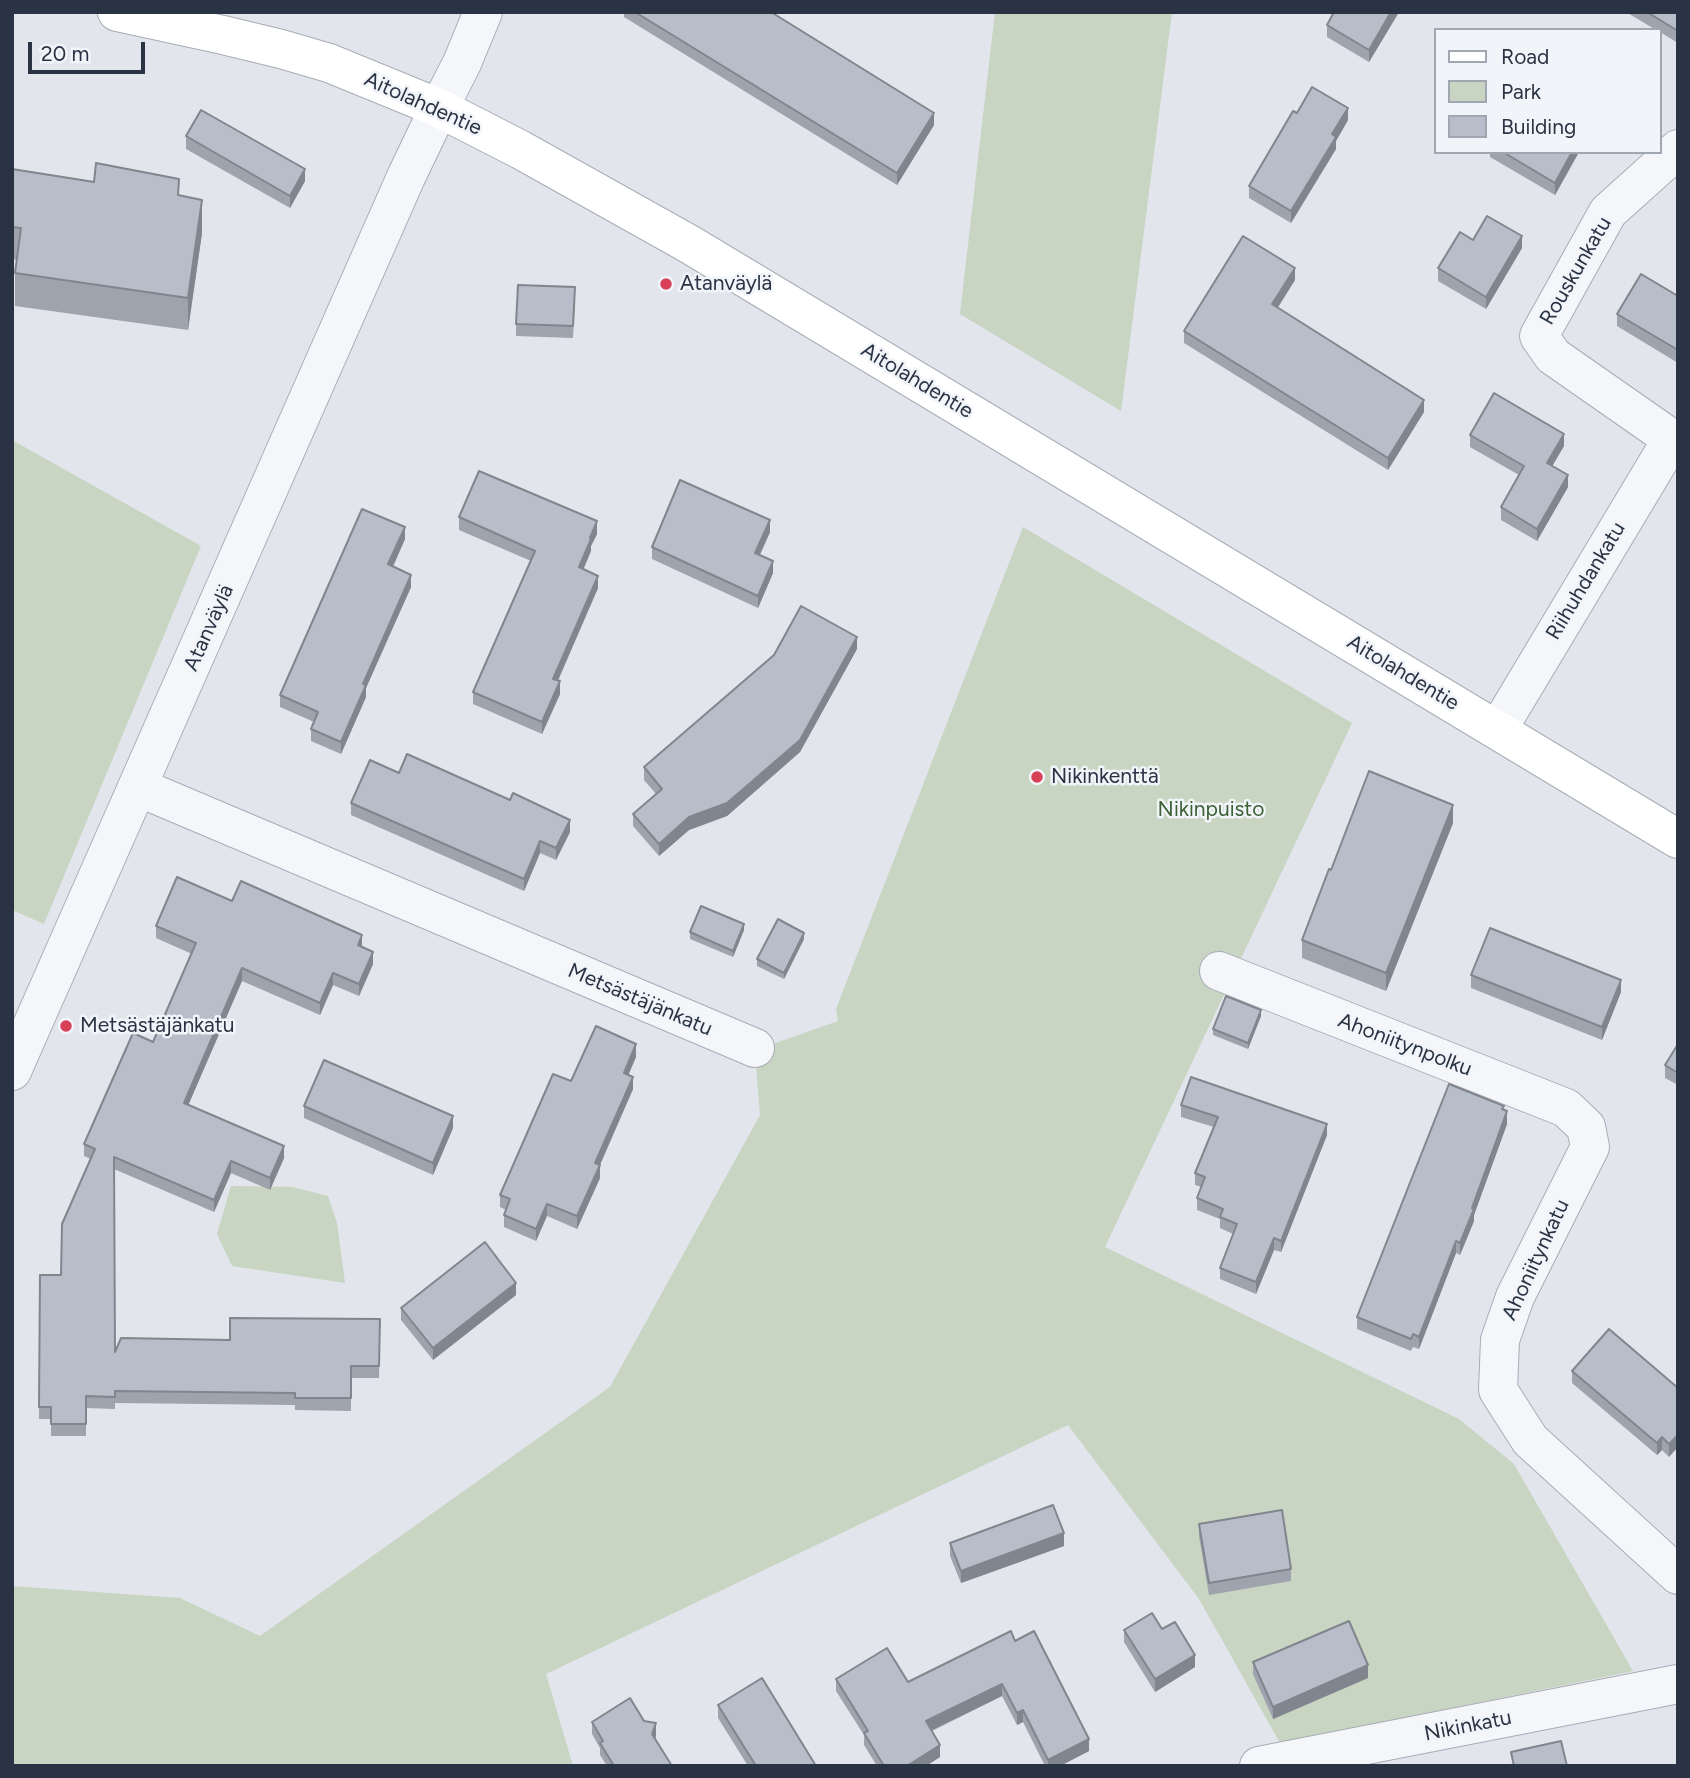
<!DOCTYPE html>
<html>
<head>
<meta charset="utf-8">
<style>
	body { margin:0 }
	#map { position:relative; width:1690px; height:1778px; overflow:hidden; background:#e2e5eb; font-family:Figtree,sans-serif }
	canvas { display:block }
	.frame { position:absolute; inset:0; border:14px solid #293344; pointer-events:none }
	.legend { position:absolute; left:1434px; top:28px; width:228px; height:126px; box-sizing:border-box; background:#f1f4f8; border:2px solid #a1a7b0; margin:0; padding:9px 12px; list-style:none; font-size:21px; color:#293344 }
	.legend li { display:flex; align-items:center; gap:14px; height:35px }
	.legend b { width:35px; border:2px solid #a1a7b0 }
	.scale { position:absolute; left:28px; top:42px; width:117px; height:32px; box-sizing:border-box; border:4px solid #293344; border-top:0; padding-left:9px; font-size:21px; line-height:24px; white-space:nowrap; color:#293344; -webkit-text-stroke:5px #f1f4f8; paint-order:stroke }
</style>
</head>
<body>
<div id="map">
<canvas width="1690" height="1778"></canvas>
<div class="frame"></div>
<ul class="legend">
<li><b style="height:9px;background:#fff"></b>Road</li>
<li><b style="height:19px;background:#c7d5c2"></b>Park</li>
<li><b style="height:19px;background:#b8bec9"></b>Building</li>
</ul>
<div class="scale">20 m</div>
</div>
<script>
const g = document.querySelector('canvas').getContext('2d');
g.lineJoin = 'round';
function fillPath(path, color) {
  g.fillStyle = color;
  g.fill(path, 'evenodd');
}
function stroke(path, color, width, dash) {
  g.strokeStyle = color;
  g.lineWidth = width;
  g.lineCap = dash ? 'butt' : 'round';
  g.setLineDash(dash || []);
  g.stroke(path);
}
function drawText(font, color, halo, rows, align = 'center') {
  g.font = font + ' Figtree,sans-serif';
  g.lineWidth = 5;
  g.setLineDash([]);
  g.textBaseline = 'middle';
  g.strokeStyle = halo;
  g.fillStyle = color;
  for (const [text, x, y, turn = 0] of rows) {
    g.save();
    g.translate(x, y);
    g.rotate((+turn || 0) * Math.PI / 180);
    g.textAlign = isNaN(turn) ? turn : align;
    if (halo) g.strokeText(text, 0, 0);
    g.fillText(text, 0, 0);
    g.restore();
  }
}
fillPath(new Path2D(`
	M995 12H1172L1121 411 960 314Z
	M12 440 201 546 44 924 12 910Z
	M1023 527 1352 723 1105 1247 1459 1419 1514 1464 1633 1671 1280 1743 1199 1599 1068 1425 546 1674 573 1766H12V1586L180 1598 260 1636 610 1387 760 1115 756 1065 759 1049 838 1021 836 1009Z
	M231 1186 293 1187 328 1196 337 1223 345 1283 232 1266 217 1234Z`), '#c7d5c2');
const minor = new Path2D(`
	M439 108 462 63 483 12
	M1672 439 1553 356 1539 336 1608 212 1678 149
	M1498 729 1672 439 1678 442
	M138 787 755 1048
	M1219 971 1566 1108 1586 1127 1590 1147 1515 1297 1500 1340 1498 1390 1530 1440 1678 1575
	M1259 1766 1678 1684`);
const tertiary = new Path2D(`
	M12 1071 406 177 439 108`);
const secondary = new Path2D(`
	M117 12 223 35 281 49 329 63 439 108 521 150 689 244 1678 839`);
stroke(minor, '#a7acb6', 40);
stroke(tertiary, '#a7acb6', 40);
stroke(secondary, '#a7acb6', 40);
stroke(minor, '#f5f6f9', 38);
stroke(tertiary, '#f5f6f9', 38);
stroke(secondary, '#fff', 38);
fillPath(new Path2D(`
	M624 12H771L934 125 897 185 624 17Z
	M1399 12 1369 62 1327 37V25Z
	M1626 12H1678V43L1660 32V30H1656Z
	M1297 113 1348 120 1336 141V149L1291 223 1249 198V186Z
	M186 136 305 181 290 208 186 149Z
	M1490 152H1579L1555 195 1490 157Z
	M12 169 179 195 202 233 188 330 15 306V273L17 260 12 259Z
	M1473 240 1522 248 1486 309 1438 281V268Z
	M1295 280 1277 308 1424 412 1388 470 1184 343V331Z
	M1678 296V363L1617 326V314Z
	M575 300 573 338 516 336V324Z
	M1470 435 1564 446 1552 466 1568 487 1537 541 1501 520V507L1519 475 1470 447Z
	M459 517 597 534 591 546V551L583 569 598 588 558 681 560 694 542 734 473 704V692L531 561 459 530Z
	M770 532 760 555 773 573 758 608 652 559V547Z
	M405 539 393 567 411 587 366 688V697L341 754 311 741V729L314 722 280 707V695Z
	M857 649 800 752 727 816 689 830 659 856 633 826V814L656 794 644 780V767Z
	M399 773 570 832 556 860 540 853 524 891 351 815V803Z
	M1453 823 1386 991 1302 958V940Z
	M232 901 362 947 373 964 359 996 333 985 320 1015 242 981 188 1105 284 1158 270 1190 231 1173 214 1212 114 1169 115 1352 230 1340 380 1319 379 1378H351V1411L295 1410V1405L115 1403V1409L86 1408V1436H51V1419H39L40 1275H61L91 1159 84 1156V1144L153 1042 192 954 156 938V926Z
	M744 930 733 957 690 939V932Z
	M804 939 784 979 757 966V959Z
	M1471 975 1621 992 1602 1040 1471 988Z
	M1261 1016 1248 1049 1213 1035V1029Z
	M1678 1044V1085L1665 1078V1065Z
	M636 1057 628 1075 633 1089 600 1165V1178L577 1229 547 1216 536 1241 504 1227V1215L506 1210 500 1207V1195L571 1081Z
	M1181 1105 1327 1135 1281 1252 1274 1250 1256 1294 1220 1279V1268L1233 1234 1220 1228V1219L1197 1210V1198L1201 1187 1195 1185V1173L1214 1127 1181 1117Z
	M304 1106 453 1128 433 1175 304 1118Z
	M1504 1110 1507 1124 1474 1215V1221L1460 1255 1456 1253 1419 1349 1413 1347 1411 1351 1357 1329V1317Z
	M516 1295 433 1360 401 1320V1308Z
	M1572 1371 1678 1388 1669 1457 1662 1450 1657 1455 1572 1383Z
	M1199 1524 1291 1569V1581L1209 1595 1199 1536Z
	M950 1543 1064 1546 961 1583 950 1556Z
	M1162 1629 1195 1667 1155 1692 1124 1642V1630Z
	M1015 1641 1089 1751 1060 1766H1045L1023 1722 1017 1725 1002 1696 932 1731 940 1757 926 1766H877L864 1745V1735L836 1691V1679L908 1682Z
	M1253 1662 1368 1678 1273 1719 1253 1674Z
	M718 1705 816 1766H748L718 1718Z
	M644 1721 656 1736 655 1739 672 1766H607L600 1755V1748L592 1734V1722Z`), '#9ea3ad');
fillPath(new Path2D(`
	M1391 12H1399L1369 62V50Z
	M1348 108V120L1336 141V149L1291 223V211L1332 134Z
	M934 113V125L897 185V173Z
	M1572 152H1579L1555 195V183Z
	M305 169V181L290 208V196Z
	M202 200V233L188 330V298Z
	M1522 236V248L1486 309V297Z
	M1295 268V280L1272 317V304Z
	M1424 400V412L1388 470V458Z
	M1564 434V446L1547 475V463Z
	M1568 475V487L1537 541V529Z
	M770 520V532L755 565V553Z
	M597 521V534L591 546V551L579 580V567Z
	M405 527V539L388 577V564Z
	M773 561V573L758 608V596Z
	M411 575V587L366 688V697L341 754V742L363 684Z
	M598 576V588L553 691V679Z
	M857 637V649L800 752 727 816 689 830 659 856V844Z
	M560 681V694L542 734V722Z
	M1453 805V823L1386 991V973Z
	M570 820V832L556 860V848Z
	M540 841V853L524 891V879Z
	M744 924V930L733 957V951Z
	M804 933V939L784 979V973Z
	M362 935V947L358 945Z
	M373 952V964L359 996V984Z
	M242 968V981L184 1115V1103Z
	M333 973V985L320 1015V1003Z
	M1621 980V992L1602 1040V1027Z
	M1261 1010V1016L1248 1049V1043Z
	M636 1044V1057L624 1085V1073Z
	M633 1077V1089L595 1176V1163Z
	M1507 1111V1124L1474 1215V1221L1460 1255V1243Z
	M453 1116V1128L433 1175V1163Z
	M1327 1124V1135L1281 1252V1241Z
	M284 1146V1158L270 1190V1178Z
	M231 1161V1173L214 1212V1200Z
	M600 1165V1178L577 1229V1216Z
	M547 1204V1216L536 1241V1229Z
	M1274 1238V1250L1256 1294V1282Z
	M1456 1241V1253L1419 1349V1337Z
	M516 1283V1295L433 1360V1348Z
	M1678 1435V1447L1669 1457V1444Z
	M1662 1437V1450L1657 1455V1443Z
	M1064 1533V1546L961 1583V1571Z
	M1195 1655V1667L1155 1692V1679Z
	M1368 1665V1678L1273 1719V1707Z
	M1002 1684V1696L926 1733V1721Z
	M1023 1710V1722L1017 1725V1713Z
	M656 1723V1736L652 1746V1734Z
	M1089 1739V1751L1060 1766H1048V1760Z
	M940 1745V1757L926 1766H907Z`), '#81858d');
const building = new Path2D(`
	M635 12H771L934 113 897 173Z
	M1334 12H1391L1369 50 1327 25Z
	M1647 12H1678V31Z
	M1312 87 1348 108 1332 134 1336 137 1291 211 1249 186 1293 111 1297 113Z
	M201 110 305 169 290 196 186 136Z
	M1503 152H1572L1555 183Z
	M96 163 179 179 178 195 202 200 188 298 15 273 21 228 12 227V169L94 182Z
	M1487 216 1522 236 1486 297 1438 268 1460 232 1473 240Z
	M1243 236 1295 268 1272 304 1424 400 1388 458 1184 331Z
	M1641 274 1678 296V350L1617 314Z
	M518 285 575 287 573 326 516 324Z
	M1494 393 1564 434 1547 463 1568 475 1537 529 1501 507 1524 466 1470 435Z
	M479 471 597 521 590 538 591 539 579 567 598 576 553 679 560 681 542 722 473 692 535 551 459 517Z
	M680 480 770 520 755 553 773 561 758 596 652 547Z
	M362 509 405 527 388 564 411 575 363 684 366 685 341 742 311 729 318 712 280 695Z
	M801 606 857 637 800 740 727 803 689 817 659 844 633 814 662 789 644 767 774 655Z
	M407 754 510 800 513 793 570 820 556 848 540 841 524 879 351 803 370 760 399 773Z
	M1369 771 1453 805 1386 973 1302 940 1329 869 1331 870Z
	M177 877 232 901 241 881 362 935 358 945 373 952 359 984 333 973 320 1003 242 968 184 1103 284 1146 270 1178 231 1161 214 1200 114 1157 115 1352 121 1338 230 1340V1318L380 1319 379 1366H351V1398H295V1393L115 1391V1397L86 1396V1424H51V1407H39L40 1275H61L62 1224 95 1149 84 1144 133 1033 153 1042 196 943 156 926Z
	M701 906 744 924 733 951 690 932Z
	M778 919 804 933 784 973 757 959Z
	M1490 928 1621 980 1602 1027 1471 975Z
	M1226 996 1261 1010 1248 1043 1213 1029Z
	M596 1026 636 1044 624 1073 633 1077 595 1163 600 1165 577 1216 547 1204 536 1229 504 1215 510 1199 500 1195 553 1074 571 1081Z
	M1678 1044V1073L1665 1065Z
	M324 1060 453 1116 433 1163 304 1106Z
	M1191 1077 1327 1124 1281 1241 1274 1238 1256 1282 1220 1268 1237 1224 1220 1217 1223 1209 1197 1198 1205 1177 1195 1173 1218 1117 1181 1105Z
	M1449 1084 1504 1106 1502 1109 1507 1111 1472 1208 1474 1209 1460 1243 1456 1241 1419 1337 1413 1334 1411 1339 1357 1317Z
	M485 1242 516 1283 433 1348 401 1308Z
	M1609 1329 1678 1388V1435L1669 1444 1662 1437 1657 1443 1572 1371Z
	M1053 1505 1064 1533 961 1571 950 1543Z
	M1282 1510 1291 1569 1209 1583 1199 1524Z
	M1152 1613 1162 1629 1175 1622 1195 1655 1155 1679 1124 1630Z
	M1349 1621 1368 1665 1273 1707 1253 1662Z
	M1011 1631 1015 1641 1034 1631 1089 1739 1048 1760 1023 1710 1017 1713 1002 1684 926 1721 940 1745 907 1766H884L864 1733 868 1731 836 1679 887 1648 908 1682Z
	M762 1678 816 1766H756L718 1705Z
	M630 1698 644 1721 656 1723 652 1734 672 1766H614L600 1743 603 1741 592 1722Z
	M1561 1741 1567 1766H1514L1511 1752Z`);
fillPath(building, '#b8bec9');
stroke(building, '#81858d', 2);
for (const [x, y, r, color] of [
	[666,284,7,"#d74057"],
	[1037,777,7,"#d74057"],
	[66,1026,7,"#d74057"]
]) {
  const dot = new Path2D();
  dot.arc(x, y, r, 0, 2 * Math.PI);
  g.fillStyle = color;
  g.fill(dot);
  stroke(dot, '#f1f4f8', 2.5);
}
drawText('21px', '#293344', '#f1f4f8', [
	["Aitolahdentie",423,104,24],
	["Rouskunkatu",1576,271,-60],
	["Aitolahdentie",917,381,31],
	["Riihuhdankatu",1586,581,-59],
	["Atanväylä",209,628,-66],
	["Aitolahdentie",1403,673,31],
	["Metsästäjänkatu",640,1000,23],
	["Ahoniitynpolku",1405,1045,21],
	["Ahoniitynkatu",1536,1260,-65],
	["Nikinkatu",1468,1726,-11]
]);
drawText('21px', '#293344', '#f1f4f8', [
	["Atanväylä",680,284],
	["Nikinkenttä",1051,777],
	["Metsästäjänkatu",80,1026]
], 'left');
drawText('21px', '#3d6135', '#f1f4f8', [
	["Nikinpuisto",1211,810]
]);
</script>
</body>
</html>
